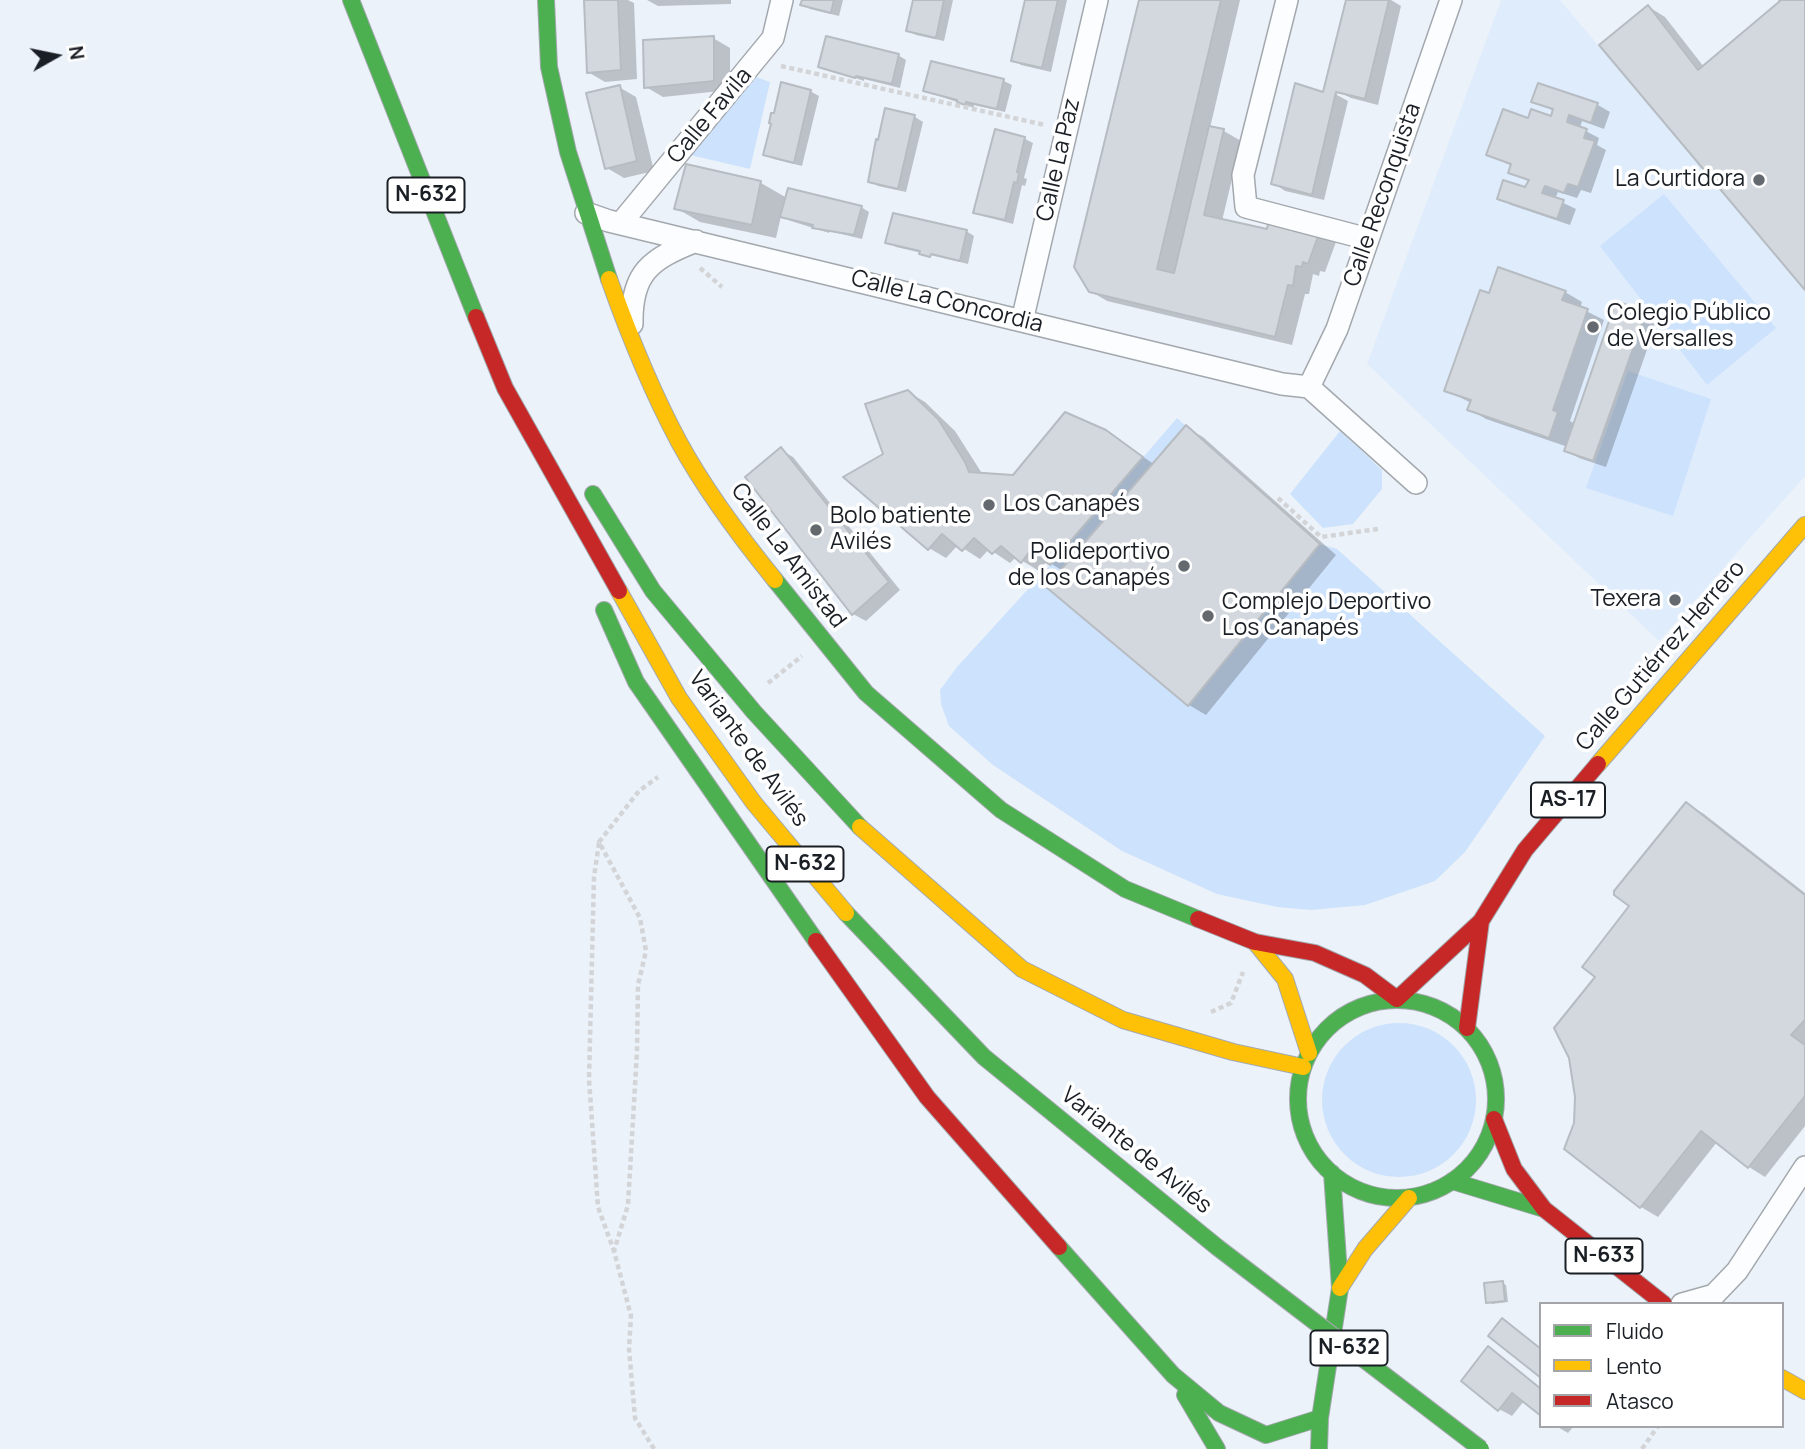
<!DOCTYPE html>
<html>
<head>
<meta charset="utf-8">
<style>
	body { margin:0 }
	#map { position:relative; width:1805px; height:1449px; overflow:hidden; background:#ecf2f9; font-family:Manrope,sans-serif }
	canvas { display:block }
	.legend { position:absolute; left:1539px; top:1302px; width:245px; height:126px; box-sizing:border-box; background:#fff; border:2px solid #a3a5a8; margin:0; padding:9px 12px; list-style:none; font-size:21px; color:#1a1f25 }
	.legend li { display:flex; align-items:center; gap:14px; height:35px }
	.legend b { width:35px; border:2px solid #a3a5a8 }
	.north { position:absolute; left:21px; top:21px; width:70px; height:70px; -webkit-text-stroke:5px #fff; paint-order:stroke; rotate:81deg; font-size:19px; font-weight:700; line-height:28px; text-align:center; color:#1a1f25 }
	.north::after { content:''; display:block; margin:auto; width:24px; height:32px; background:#1a1f25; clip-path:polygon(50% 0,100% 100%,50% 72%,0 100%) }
</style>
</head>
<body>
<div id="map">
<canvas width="1805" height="1449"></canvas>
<ul class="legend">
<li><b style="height:9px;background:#4caf50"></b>Fluido</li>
<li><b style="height:9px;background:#ffc107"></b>Lento</li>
<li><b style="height:9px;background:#c62828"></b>Atasco</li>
</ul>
<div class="north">N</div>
</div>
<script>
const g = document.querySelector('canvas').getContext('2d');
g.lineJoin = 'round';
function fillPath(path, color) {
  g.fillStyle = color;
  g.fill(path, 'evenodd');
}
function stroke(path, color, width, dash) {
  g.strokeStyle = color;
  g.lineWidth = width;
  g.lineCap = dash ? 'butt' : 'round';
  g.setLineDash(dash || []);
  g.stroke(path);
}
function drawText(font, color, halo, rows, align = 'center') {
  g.font = font + ' Manrope,sans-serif';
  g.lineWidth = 7;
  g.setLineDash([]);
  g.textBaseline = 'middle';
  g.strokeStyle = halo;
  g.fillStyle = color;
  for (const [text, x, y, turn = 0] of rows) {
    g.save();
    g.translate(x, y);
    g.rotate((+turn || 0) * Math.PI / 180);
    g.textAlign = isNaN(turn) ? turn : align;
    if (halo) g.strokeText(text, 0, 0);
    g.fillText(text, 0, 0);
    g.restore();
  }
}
fillPath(new Path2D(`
	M1501 0H1560L1805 290V476L1659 641 1367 364Z`), '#dfecfc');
fillPath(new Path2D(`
	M756 77 770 82 750 169 690 155Z
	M1664 194 1776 328 1707 385 1600 246Z
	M1628 371 1711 399 1673 516 1586 488Z
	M1177 418 1320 544 1337 549 1545 736 1465 852 1435 881 1365 905 1311 910 1277 907 1217 894 1122 851 993 765 949 726 941 704 940 690 957 667 1050 565Z
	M1340 431 1382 470V489L1353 524 1323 528 1290 494Z
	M1322 1100a77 77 0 1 1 154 0a77 77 0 1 1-154 0Z`), '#cde2fc');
fillPath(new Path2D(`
	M586 0H628L634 3 637 79 605 82 588 72Z
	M647 0H731V4L658 6Z
	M803 0H843L839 16 810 9 802 4Z
	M915 0H953L944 41 916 35 908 30Z
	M1026 0H1067L1051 72 1021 65 1013 60Z
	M1141 0H1240L1210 128 1224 131 1241 141 1222 221 1268 231 1319 233 1336 242 1325 272 1320 271 1319 276 1313 274 1309 294H1305L1292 345 1107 301 1090 291Z
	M1348 0H1391L1401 6 1378 105 1351 98 1337 91V95L1348 101 1324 200 1285 191 1273 183 1325 94Z
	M1781 0H1805V287L1649 7 1665 17 1704 67Z
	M713 38 730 48V90L663 97 646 87Z
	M898 55 906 60 900 88 864 79V81L820 66Z
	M1004 81 1012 85 1005 112 974 105V108L925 91Z
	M1539 85 1598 105 1610 112 1604 129 1582 121 1580 128 1599 138 1597 145 1606 150 1591 193 1581 190 1577 198 1558 192 1555 199 1576 209 1570 225 1511 205 1499 198 1526 190 1530 182 1510 172 1512 166 1488 155 1529 120 1552 118 1554 111 1533 101Z
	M619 87 636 97 654 171 624 178 607 168Z
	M810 91 819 96 802 166 774 159 765 154 773 124Z
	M887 110 915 117 923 122 906 192 878 186 870 181Z
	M996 131 1025 139 1033 143 1024 178 1027 179 1025 186 1022 185 1013 224 983 216 975 212Z
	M687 166 761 183 787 198 861 207 869 212 862 239 829 231V233L791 221 781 216 776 238 700 222 676 208Z
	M966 231 974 236 968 264 939 257 938 260 939 257 896 247 887 242Z
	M1565 292 1582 302 1580 308 1604 320 1570 421 1575 424 1645 313 1657 321 1606 467 1579 458 1566 450 1568 447 1486 419 1469 409 1471 403 1446 390 1490 295Z
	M908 392 925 402 955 431 983 475 1014 477 1106 431 1155 465 1187 428 1203 437 1336 555 1206 715 1189 705 1049 587 1063 571 1047 561 1039 571 1016 557 1010 563 989 549 980 559 958 545 946 558 929 548 885 455Z
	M781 450 793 457 900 590 866 621 853 614Z
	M1687 804 1704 814 1805 893V1126L1765 1177 1749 1167 1717 1142 1658 1217 1641 1207 1576 1123 1597 977 1631 906Z
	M1502 1283 1506 1285 1508 1302 1492 1304 1488 1302Z
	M1488 1349 1541 1388V1414L1524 1401 1512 1416 1499 1409Z
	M1556 1426H1574L1568 1433Z`), '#0003');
const building = new Path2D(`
	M584 0H618L621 70 587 73Z
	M802 0H834L831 13 800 5Z
	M913 0H944L936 38 906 31Z
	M1025 0H1058L1042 68 1011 61Z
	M1139 0H1221L1157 269 1174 273 1209 126 1224 129 1204 215 1267 229 1269 218 1320 231 1308 264 1303 262 1302 267 1296 266 1293 286 1288 285 1275 337 1089 292 1074 267Z
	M1346 0H1389L1365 99 1336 92 1312 195 1271 184 1295 83 1323 92Z
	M1779 0H1805V290L1599 45 1648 5 1698 70 1780 1Z
	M714 36V81L644 88 643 40Z
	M826 36 899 54 892 84 856 76 855 78 818 67Z
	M931 61 1004 79 997 109 966 102 965 105 957 102V100L923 91Z
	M781 82 811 90 794 163 763 155 771 124 769 123 771 113H774Z
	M1538 83 1598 103 1591 123 1569 115 1567 122 1587 129 1584 138 1595 141 1578 187 1568 184 1564 193 1545 186 1542 193 1564 200 1557 219 1497 199 1503 180 1525 187 1529 180 1508 173 1511 164 1486 155 1503 109 1528 118 1531 109 1551 116 1553 109 1531 102Z
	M620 85 637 161 605 169 586 93Z
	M885 108 915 115 898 189 868 182 876 139 878 140Z
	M995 129 1025 137 1017 172 1019 173 1017 183 1014 182 1005 220 973 213Z
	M686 164 761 181 752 225 674 209Z
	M788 188 862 206 854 235 812 228 813 225 780 217Z
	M893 213 967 230 960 261 931 254 930 257 919 254 920 251 885 243Z
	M1498 267 1566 291 1562 300 1588 309 1553 410 1558 412 1549 438 1467 410 1471 400 1444 391 1480 290 1489 293Z
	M1616 301 1646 312 1593 461 1564 451Z
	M908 390 938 419 965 462 969 472 1013 475 1065 412 1106 430 1143 457 1050 565 1030 551 1021 563 1001 546 992 554 974 538 962 551 942 534 928 550 843 477 883 454 865 404Z
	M1186 425 1320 544 1188 706 1046 587Z
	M781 447 889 582 852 615 745 477Z
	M1686 802 1805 895V1020L1791 1035 1805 1045V1096L1748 1168 1701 1131 1640 1208 1564 1149 1574 1123 1575 1097 1569 1058 1554 1028 1595 977 1582 967 1629 906 1614 895V891Z
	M1503 1281 1505 1301 1486 1303 1484 1283Z
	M1502 1318 1541 1349V1378L1488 1336Z
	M1488 1346 1541 1389V1416L1512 1393 1498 1411 1461 1381Z`);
fillPath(building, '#d3d8de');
stroke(building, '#b6bcc1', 2);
const street = new Path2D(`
	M1287 0 1243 175 1246 207 1368 239
	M586 213 609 221 1282 384 1309 387
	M621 223 773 38 782 0
	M1022 321 1097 0
	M632 324C631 272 651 259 696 241
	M1309 387 1337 329 1451 0
	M1309 387 1416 483
	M1682 1304 1714 1295 1737 1271 1805 1167`);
const fast = new Path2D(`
	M351 0 476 317
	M546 0 549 67 568 152 609 279
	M593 494 653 591 754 712 860 827
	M775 580 866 693 1001 810 1125 889 1198 919
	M604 610 636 682 816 941
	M846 913 984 1057 1217 1247
	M1298 1099a99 99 0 1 1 198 0a99 99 0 1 1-198 0Z
	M1452 1181 1544 1209
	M1059 1247 1173 1375 1219 1413 1266 1435 1320 1418
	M1185 1395 1217 1449
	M1319 1449 1320 1418 1340 1288 1332 1173`);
const slow = new Path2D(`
	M609 279C629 335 651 390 679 442 705 490 741 538 775 580
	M619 591 679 698 754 803 846 913
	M1598 764 1805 525
	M860 827 1022 969 1123 1020 1233 1052 1303 1067
	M1255 942 1285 979 1309 1053
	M1340 1288 1365 1249 1409 1198
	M1782 1378 1805 1391`);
const jam = new Path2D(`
	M476 317 505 388 619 591
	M1198 919 1255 942 1315 953 1365 975 1397 999
	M816 941 927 1097 1059 1247
	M1397 999 1481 921 1525 850 1598 764
	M1467 1028 1481 921
	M1494 1119 1514 1169 1544 1209 1664 1304`);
stroke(street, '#a3a8ae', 24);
stroke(fast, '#a3a8ae', 18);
stroke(slow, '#a3a8ae', 18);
stroke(jam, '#a3a8ae', 18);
stroke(new Path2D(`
	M781 66 1045 125
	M700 268 722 287
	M1278 498 1321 537 1378 529
	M768 683 802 656
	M599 843 594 877 589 1079 598 1207 614 1251
	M1211 1012 1231 1003 1243 972
	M654 1449 635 1418 629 1349 631 1316 614 1251 628 1205 637 1051 638 985 646 951 640 918 599 842 639 791 658 777
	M1642 1449 1658 1426`), '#d2d4d7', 4.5, [5, 3.5]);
stroke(street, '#fcfdfe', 21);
stroke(fast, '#4caf50', 16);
stroke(slow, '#ffc107', 16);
stroke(jam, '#c62828', 16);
const fastBridge = new Path2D(`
	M1217 1247 1481 1449`);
stroke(fastBridge, '#a3a8ae', 18, []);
stroke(fastBridge, '#4caf50', 16);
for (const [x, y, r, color] of [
	[1759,180,7,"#64696f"],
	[1593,327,7,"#64696f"],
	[989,505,7,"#64696f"],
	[816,530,7,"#64696f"],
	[1184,566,7,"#64696f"],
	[1675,600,7,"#64696f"],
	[1208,616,7,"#64696f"]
]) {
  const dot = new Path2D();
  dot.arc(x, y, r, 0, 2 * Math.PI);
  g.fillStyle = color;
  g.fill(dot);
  stroke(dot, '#fff', 2.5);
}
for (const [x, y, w] of [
	[426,195,77],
	[1568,800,74],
	[805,864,77],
	[1604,1256,77],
	[1349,1348,77]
]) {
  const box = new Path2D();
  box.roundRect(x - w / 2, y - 17.5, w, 35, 5);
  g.fillStyle = '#fff';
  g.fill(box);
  stroke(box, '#1a1f25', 2);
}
drawText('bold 21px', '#1a1f25', null, [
	["N-632",426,195],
	["AS-17",1568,800],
	["N-632",805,864],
	["N-633",1604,1256],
	["N-632",1349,1348]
]);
drawText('23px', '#1a1f25', '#fff', [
	["Calle Favila",710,116,-50],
	["Calle La Paz",1059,160,-77],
	["Calle Reconquista",1383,195,-71],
	["Calle La Concordia",947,302,14],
	["Calle La Amistad",788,556,53],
	["Calle Gutiérrez Herrero",1661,656,-49],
	["Variante de Avilés",748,749,54],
	["Variante de Avilés",1136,1151,39]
]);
drawText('23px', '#1a1f25', '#fff', [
	["La Curtidora",1745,180,"right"],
	["Colegio Público",1607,314],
	["de Versalles",1607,340],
	["Los Canapés",1003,505],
	["Bolo batiente",830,517],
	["Avilés",830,543],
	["Polideportivo",1170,553,"right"],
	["de los Canapés",1170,579,"right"],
	["Texera",1661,600,"right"],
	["Complejo Deportivo",1222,603],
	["Los Canapés",1222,629]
], 'left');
</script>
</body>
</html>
